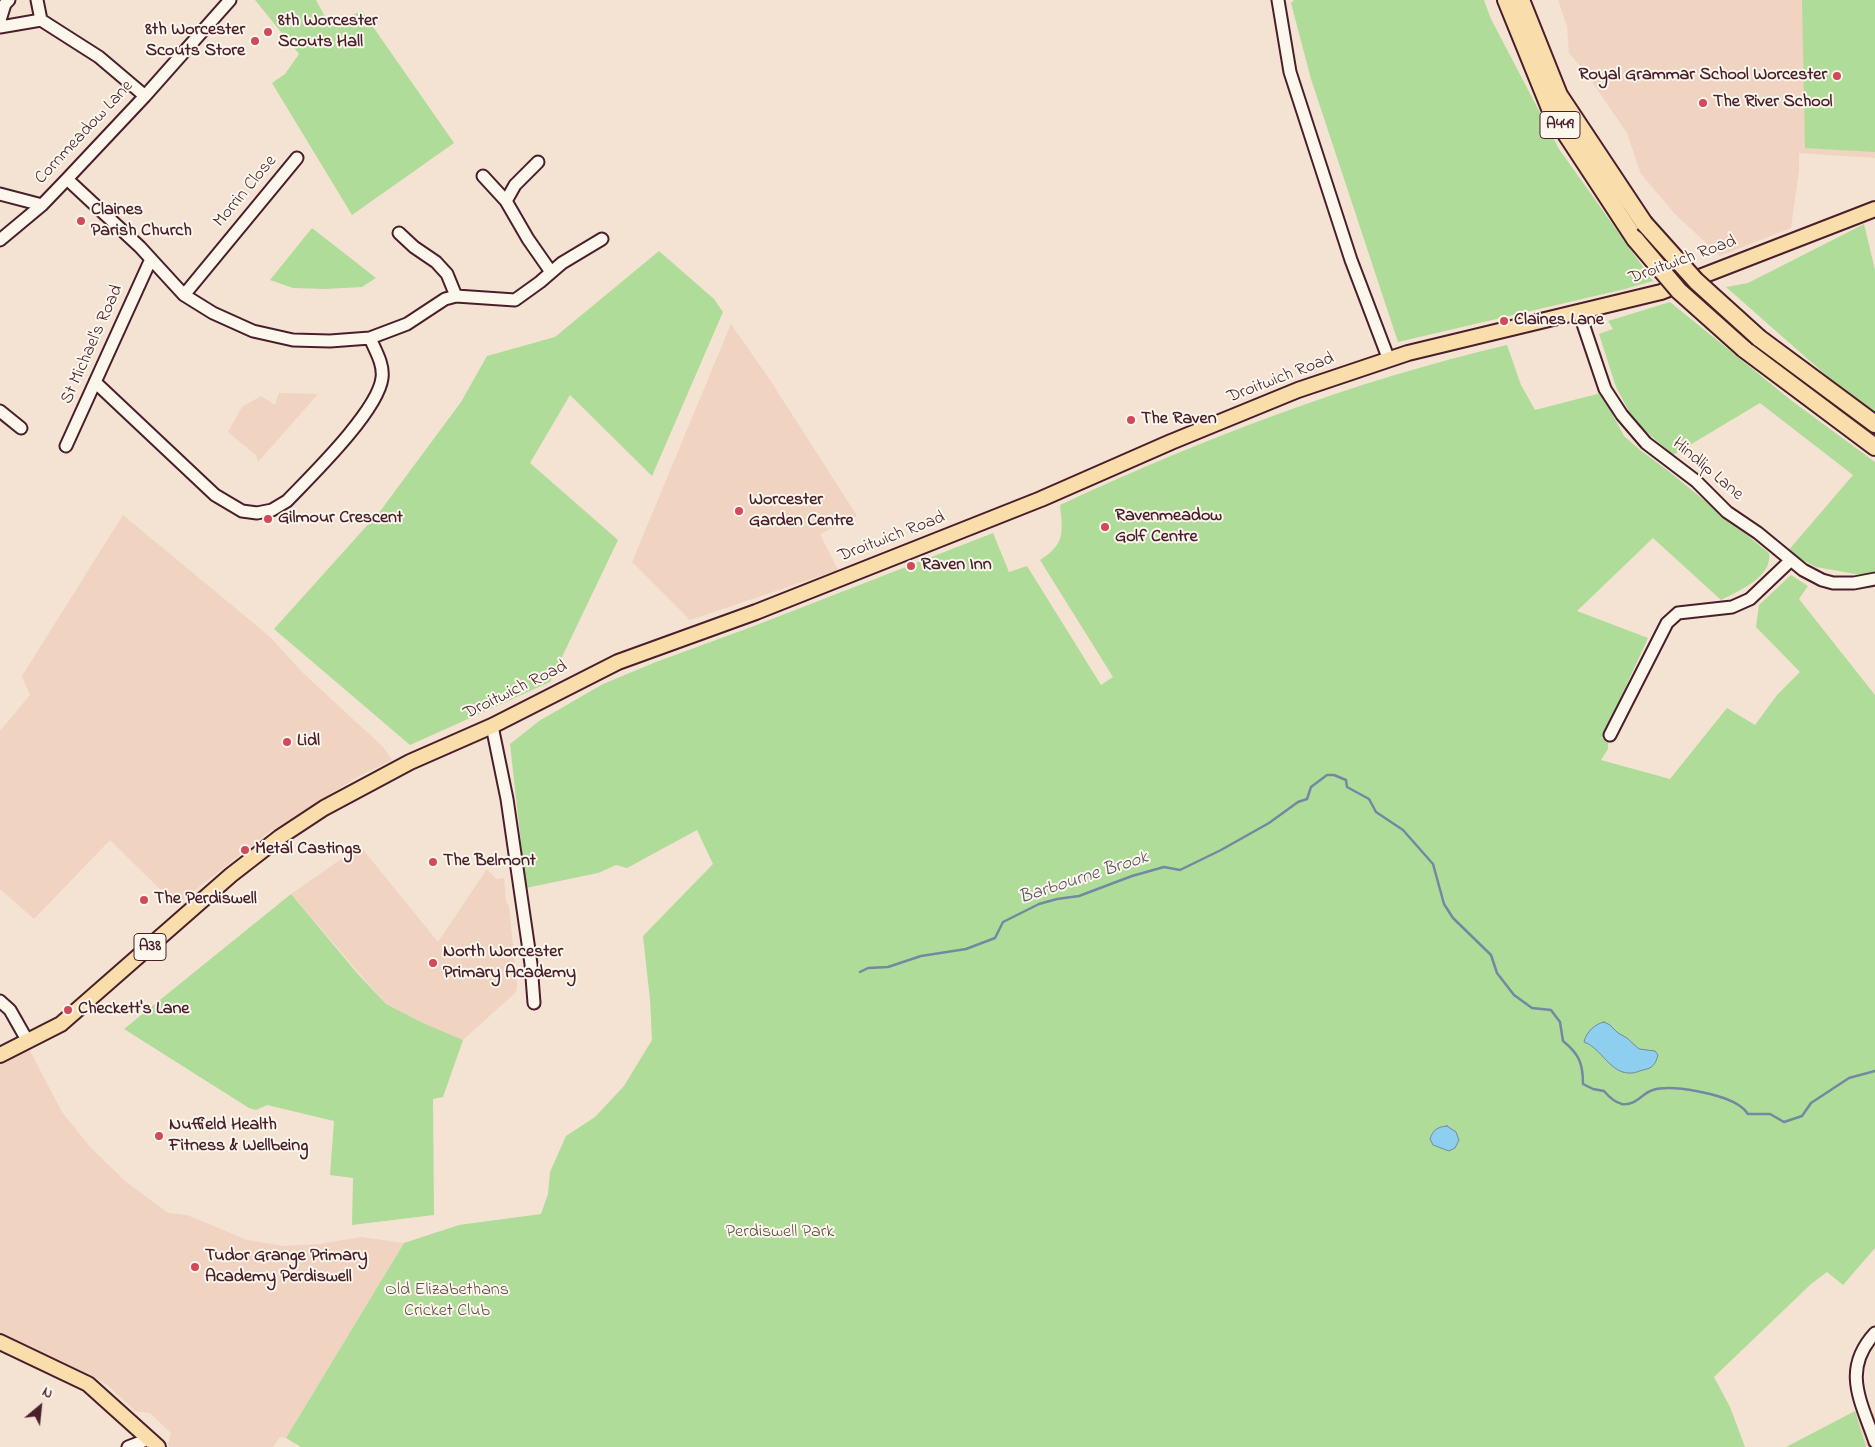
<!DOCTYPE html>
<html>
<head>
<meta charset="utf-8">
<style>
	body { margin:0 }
	#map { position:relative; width:1875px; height:1447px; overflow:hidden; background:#f4e2d3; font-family:"Indie Flower",sans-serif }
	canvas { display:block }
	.north { position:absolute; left:15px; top:1382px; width:50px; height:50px; -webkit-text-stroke:4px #fbf7ec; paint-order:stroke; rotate:28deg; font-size:14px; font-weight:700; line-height:20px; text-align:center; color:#4a1f2b }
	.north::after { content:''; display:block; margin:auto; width:18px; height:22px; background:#4a1f2b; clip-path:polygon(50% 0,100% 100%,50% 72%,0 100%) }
</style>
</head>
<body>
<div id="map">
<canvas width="1875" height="1447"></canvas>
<div class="north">N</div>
</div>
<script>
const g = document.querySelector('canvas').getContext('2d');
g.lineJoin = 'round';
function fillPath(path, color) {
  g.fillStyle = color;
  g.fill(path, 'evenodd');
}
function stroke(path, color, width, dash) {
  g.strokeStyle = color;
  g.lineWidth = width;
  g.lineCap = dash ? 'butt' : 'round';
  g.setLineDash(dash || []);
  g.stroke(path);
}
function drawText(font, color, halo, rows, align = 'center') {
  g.font = font + ' "Indie Flower",sans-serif';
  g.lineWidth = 4;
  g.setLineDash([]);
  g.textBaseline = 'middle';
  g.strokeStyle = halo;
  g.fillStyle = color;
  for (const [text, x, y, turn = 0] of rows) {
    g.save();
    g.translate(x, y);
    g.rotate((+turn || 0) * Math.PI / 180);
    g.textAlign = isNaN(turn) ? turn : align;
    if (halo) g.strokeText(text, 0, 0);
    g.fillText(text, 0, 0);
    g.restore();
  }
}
fillPath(new Path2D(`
	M1558 0H1875V158L1799 153V170L1791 228 1720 256 1675 214 1641 174 1627 133 1586 73 1569 53 1567 26Z
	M731 324 770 380 857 516 820 534 838 570 690 620 632 562Z
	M279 393 318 394 258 462 256 455 228 432 242 407 261 396 275 405Z
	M123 515 269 636 302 672 382 746 392 760 359 776 268 833 176 905 110 840 34 919 0 889V731L30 695 22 676Z
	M360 846 438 942 487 869 496 879 504 878 506 901 509 906 517 985 516 992 463 1040 423 1023 386 1004 291 894Z
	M29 1049 62 1112 90 1147 125 1181 168 1213 187 1215 247 1240 284 1246 319 1244 361 1237 404 1243 286 1438 280 1437 273 1447H170L168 1445 171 1433 150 1413 135 1411 107 1385 89 1374 0 1334V1065Z
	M1855 1411 1871 1417 1875 1411V1447H1866Z`), '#f0d3c1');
fillPath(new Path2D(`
	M255 0H316L329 24 362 11 454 143 352 215 272 83 285 74 299 54Z
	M1294 0H1484L1491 19 1559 149 1653 281 1625 289 1398 342 1311 79 1291 3Z
	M1802 0H1875V152L1805 148Z
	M1864 224 1875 270V413L1844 391 1726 287 1748 283Z
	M312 228 376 278 362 287 325 289 293 288 270 280Z
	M659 251 714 299 723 312 652 476 570 395 530 463 618 540 550 682 410 745 274 629 381 510 461 402 487 356 555 337Z
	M1670 302 1792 401 1875 462V572L1861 575 1816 567 1787 552 1853 475 1760 403 1673 455 1634 421 1616 387 1599 334 1613 329 1608 321Z
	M1507 345 1521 385 1535 410 1601 393 1624 436 1640 450 1667 470 1769 553C1773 577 1738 591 1721 600L1653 538 1577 611 1648 638 1602 738 1608 742V749L1601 760 1670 779 1727 708 1755 725 1777 695 1800 672 1756 627 1759 605 1791 575 1808 586 1799 599 1875 695V1248L1843 1285 1827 1272 1811 1284 1714 1377 1730 1407 1745 1447H301L286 1438 404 1243 459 1225 541 1214 548 1194 550 1172 566 1136 595 1117 624 1086 652 1040 650 1000 643 936 713 864 697 830 627 868 616 865 598 873 526 888 510 744 539 721 603 684 656 662 754 626 993 533 1009 572 1027 566 1101 685 1113 677 1040 560C1065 544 1063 533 1060 505 1204 438 1353 381 1507 345Z
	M291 894 357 973 386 1004 423 1023 463 1040 443 1097 433 1099 434 1215 352 1225 353 1178 330 1175 334 1121 267 1105 256 1110 249 1108 124 1029Z
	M1855 1411 1866 1447H1786Z`), '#b0dc9a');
const water = new Path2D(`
	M1604 1022 1610 1025 1618 1033 1627 1038 1639 1049 1655 1051 1658 1055C1655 1065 1653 1068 1643 1070 1639 1071 1635 1073 1632 1073 1610 1075 1602 1048 1584 1042 1586 1032 1595 1024 1604 1022Z
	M1447 1126 1456 1132 1459 1140 1455 1148 1449 1151 1433 1145 1430 1139C1433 1130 1437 1127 1447 1126Z`);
fillPath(water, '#8ecff0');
stroke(water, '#7389a1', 1);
stroke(new Path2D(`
	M860 972 868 968 888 967 921 956 966 949 995 938 1003 922 1039 904 1057 899 1079 896 1132 876 1164 867 1180 870 1221 850 1269 823 1298 802 1307 799 1311 787 1327 775H1334L1346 780 1347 787 1369 799 1376 812 1403 830 1433 864 1444 904 1453 918 1491 955 1497 973 1514 995 1532 1008 1551 1010 1560 1022 1563 1041C1579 1054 1583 1063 1583 1084L1593 1089 1604 1091C1609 1097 1614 1102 1622 1104 1636 1106 1642 1093 1653 1090 1672 1084 1723 1094 1740 1106 1743 1108 1746 1111 1748 1114H1770L1784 1122 1802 1116 1811 1103 1849 1078 1875 1071`), '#7389a1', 2.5);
const minor = new Path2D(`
	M37 0 41 20 99 57 145 96
	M1278 0 1290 72 1351 260 1389 360
	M0 20 5 4 9 0
	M0 27 41 20
	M538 162 515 185 506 201 528 239 551 272
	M483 176 506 201
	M67 179 140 247 184 295 213 313 253 331 293 340 330 341 370 338 407 324 445 299 456 296 515 300 540 282 562 263 602 239
	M0 194 42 205
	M399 233 414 247 436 262 447 274 456 296
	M0 240 42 205 67 179 145 96 230 0
	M184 295 297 158
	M1579 312 1605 389 1622 415 1646 443 1696 481 1727 512 1758 533 1803 570 1822 580 1833 583H1854L1875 579
	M95 382 215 495 242 511 257 513 272 510 287 501C311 476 378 411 382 378 384 364 375 350 370 338
	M0 411 21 428
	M66 446 151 259
	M492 726 507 799 531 964 534 1003
	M1610 735 1667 623 1678 613 1732 607 1750 599 1790 561
	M0 1001 10 1010 27 1040
	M1875 1333C1841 1370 1861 1401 1875 1442
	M128 1447 149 1439`);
const major = new Path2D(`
	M0 1055 61 1024 231 875 280 837 324 808 410 762 492 726 618 662 756 612 1041 499 1171 442 1298 390 1408 353 1661 292 1875 209
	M0 1342 88 1384 158 1447`);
const highway = new Path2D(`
	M1506 0 1551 111 1635 239
	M1521 0 1559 95 1644 223
	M1759 338 1875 424
	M1744 349 1875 447`);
stroke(minor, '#4a1f2b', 15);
stroke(major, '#4a1f2b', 18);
stroke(highway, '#4a1f2b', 20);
stroke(minor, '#fbf7ec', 11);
stroke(major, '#f9deab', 14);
stroke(highway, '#f9deab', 16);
const highwayBridge = new Path2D(`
	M1644 223 1696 281 1759 338
	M1635 239 1679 291 1744 349`);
stroke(highwayBridge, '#4a1f2b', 20, []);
stroke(highwayBridge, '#f9deab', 16);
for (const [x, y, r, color] of [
	[268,32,5,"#d1495b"],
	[255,41,5,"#d1495b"],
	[1837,76,5,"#d1495b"],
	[1703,103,5,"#d1495b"],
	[81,221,5,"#d1495b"],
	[1504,321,5,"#d1495b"],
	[1131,420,5,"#d1495b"],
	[739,511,5,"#d1495b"],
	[268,519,5,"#d1495b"],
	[1105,527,5,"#d1495b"],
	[911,566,5,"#d1495b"],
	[287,742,5,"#d1495b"],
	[245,850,5,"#d1495b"],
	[433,862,5,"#d1495b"],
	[144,900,5,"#d1495b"],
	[433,963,5,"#d1495b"],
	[68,1010,5,"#d1495b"],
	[159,1136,5,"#d1495b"],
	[195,1267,5,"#d1495b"]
]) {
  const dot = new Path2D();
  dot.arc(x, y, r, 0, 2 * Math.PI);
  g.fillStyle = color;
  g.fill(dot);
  stroke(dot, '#fbf7ec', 2);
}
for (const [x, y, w] of [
	[1560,125,40],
	[150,947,32]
]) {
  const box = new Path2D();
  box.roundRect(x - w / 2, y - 13.5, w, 27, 4);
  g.fillStyle = '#fbf7ec';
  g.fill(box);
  stroke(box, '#4a1f2b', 1);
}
drawText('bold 16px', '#4a1f2b', null, [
	["A449",1560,125],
	["A38",150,947]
]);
drawText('bold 18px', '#4a1f2b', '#fbf7ec', [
	["8th Worcester",278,22],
	["Scouts Hall",278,43],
	["8th Worcester",245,31,"right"],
	["Scouts Store",245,52,"right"],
	["Royal Grammar School Worcester",1827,76,"right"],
	["The River School",1713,103],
	["Claines",91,211],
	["Parish Church",91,232],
	["Claines Lane",1514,321],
	["The Raven",1141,420],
	["Worcester",749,501],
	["Garden Centre",749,522],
	["Ravenmeadow",1115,517],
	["Golf Centre",1115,538],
	["Gilmour Crescent",278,519],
	["Raven Inn",921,566],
	["Lidl",297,742],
	["Metal Castings",255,850],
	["The Belmont",443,862],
	["The Perdiswell",154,900],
	["North Worcester",443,953],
	["Primary Academy",443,974],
	["Checkett's Lane",78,1010],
	["Nuffield Health",169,1126],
	["Fitness & Wellbeing",169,1147],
	["Tudor Grange Primary",205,1257],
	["Academy Perdiswell",205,1278]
], 'left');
drawText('18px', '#4a1f2b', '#fbf7ec', [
	["Cornmeadow Lane",85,133,-47],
	["Morrin Close",246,192,-50],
	["Droitwich Road",1683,261,-20],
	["St Michael's Road",93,345,-66],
	["Droitwich Road",1281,379,-21],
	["Hindlip Lane",1707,470,40],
	["Droitwich Road",892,538,-21],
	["Droitwich Road",516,691,-26]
]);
drawText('18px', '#644e47', '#fbf7ec', [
	["Perdiswell Park",780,1233],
	["Old Elizabethans",447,1291],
	["Cricket Club",447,1312]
]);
drawText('italic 19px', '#5e5466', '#fbf7ec', [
	["Barbourne Brook",1084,879,-18]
]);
</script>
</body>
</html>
